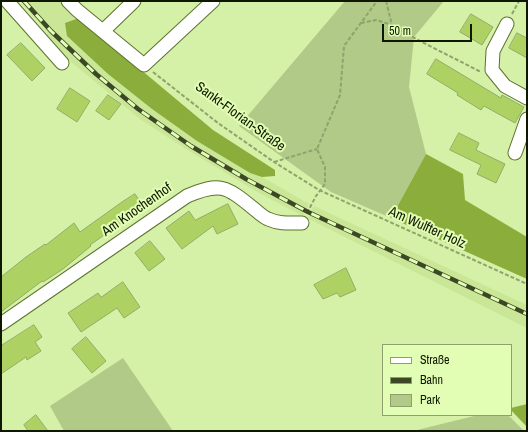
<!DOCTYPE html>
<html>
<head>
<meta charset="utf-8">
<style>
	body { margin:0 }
	#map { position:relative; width:528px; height:432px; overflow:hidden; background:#d5f0a7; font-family:"Archivo Narrow",sans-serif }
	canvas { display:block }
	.frame { position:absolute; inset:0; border:2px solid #0f1700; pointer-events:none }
	.legend { position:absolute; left:382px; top:344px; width:130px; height:72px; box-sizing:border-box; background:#e2fdb4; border:1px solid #8ea16c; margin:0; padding:5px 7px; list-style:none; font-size:12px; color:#0f1700 }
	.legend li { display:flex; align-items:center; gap:8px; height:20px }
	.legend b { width:20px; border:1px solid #8ea16c }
	.scale { position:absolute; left:382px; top:24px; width:90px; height:18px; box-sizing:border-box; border:2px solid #0f1700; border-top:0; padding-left:5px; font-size:12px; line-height:14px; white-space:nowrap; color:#0f1700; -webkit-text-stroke:3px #e2fdb4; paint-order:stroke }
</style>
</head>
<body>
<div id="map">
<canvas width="528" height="432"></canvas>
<div class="frame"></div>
<ul class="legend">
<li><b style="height:5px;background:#fff"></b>Straße</li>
<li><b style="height:5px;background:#3b4725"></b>Bahn</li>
<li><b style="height:11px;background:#b1ca88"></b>Park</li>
</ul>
<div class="scale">50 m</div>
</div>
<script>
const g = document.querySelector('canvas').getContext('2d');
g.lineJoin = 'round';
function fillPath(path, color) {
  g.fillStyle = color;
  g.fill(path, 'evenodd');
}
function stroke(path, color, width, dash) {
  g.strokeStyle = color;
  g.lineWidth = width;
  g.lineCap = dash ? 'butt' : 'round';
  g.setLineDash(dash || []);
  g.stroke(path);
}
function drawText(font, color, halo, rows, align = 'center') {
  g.font = font + ' "Archivo Narrow",sans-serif';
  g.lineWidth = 4;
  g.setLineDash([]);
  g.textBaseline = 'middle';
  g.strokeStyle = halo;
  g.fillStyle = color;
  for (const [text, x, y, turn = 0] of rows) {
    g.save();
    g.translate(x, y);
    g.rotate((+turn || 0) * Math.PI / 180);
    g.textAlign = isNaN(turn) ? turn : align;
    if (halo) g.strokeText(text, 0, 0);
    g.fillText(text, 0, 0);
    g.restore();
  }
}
fillPath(new Path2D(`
	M20 1H61L79 18 67 36 108 74 152 109 197 141 250 173 262 177 309 204 303 216 259 193 186 149 140 119 53 47 44 37 48 33Z
	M314 206 527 305V328L307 218Z`), '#cae797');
fillPath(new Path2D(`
	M345 1H444L414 37 409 87 426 154 391 218 331 192 239 126Z
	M123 358 173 431H64L50 406Z
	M478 415H508L524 431H413Z`), '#b1ca88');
fillPath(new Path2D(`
	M79 18 213 130 275 170V176L262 177 250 173 197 141 152 109 108 74 67 36 65 23Z
	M426 154 463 174 465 200 527 237V279L391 218Z
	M527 404V427L511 410V408Z`), '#8aad3b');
const building = new Path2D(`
	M471 14 493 27 482 45 460 32Z
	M517 33 527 38V58L509 48Z
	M21 43 45 68 32 81 7 55Z
	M436 59 501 98 502 95 524 107 515 123 484 106 481 110 457 95 458 93 427 74Z
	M70 88 90 101 77 122 57 109Z
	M108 95 121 104 109 120 96 111Z
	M459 133 479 143 476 150 505 164 496 183 477 174 481 165 450 150Z
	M135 194 145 209 127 219 90 245 91 246 63 269 43 282 42 281 1 312V277L26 257 45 244 46 245 74 223 80 232 122 202Z
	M228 204 238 224 217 234 213 226 182 249 166 228 189 211 195 220Z
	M150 241 165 259 149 271 135 253Z
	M346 268 356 290 340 297 337 293 323 299 314 285Z
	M123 282 140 307 124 318 117 308 81 332 68 313 98 293 101 297Z
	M34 325 42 337 35 342 41 351 27 360 26 357 1 374V346Z
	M86 337 106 361 92 373 72 349Z
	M36 415 48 431H28L24 425Z`);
fillPath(building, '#add263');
stroke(building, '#93ac66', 1);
const minor = new Path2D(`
	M7 1 62 63
	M68 1 77 10 144 65 213 1
	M507 24 493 51 492 70 505 86 527 98
	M103 31 134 1
	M515 153 527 119
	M1 324 187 196C220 182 226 186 253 208 258 212 263 217 268 219 279 224 290 223 302 223`);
stroke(minor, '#5c732e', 15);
stroke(new Path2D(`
	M386 1 392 25 418 40 479 71H480
	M512 14 519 1
	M361 23 376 20 392 25
	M153 72 218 123 274 162 319 190 527 284
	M274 162 317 149
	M307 213 316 196 325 184V167L317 149 340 95 344 46 377 1`), '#8fa36c', 2, [4, 2]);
stroke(minor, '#fff', 13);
const rail = new Path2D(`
	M24 1 51 31 96 74 138 109 191 146 246 179 308 212 527 314`);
stroke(rail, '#3b4725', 4.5);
stroke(rail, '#e2fdb4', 3, [9]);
drawText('14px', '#0f1700', '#e2fdb4', [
	["Sankt-Florian-Straße",240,117,36],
	["Am Knochenhof",137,210,-35],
	["Am Wulfter Holz",427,228,24]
]);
</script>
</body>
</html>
